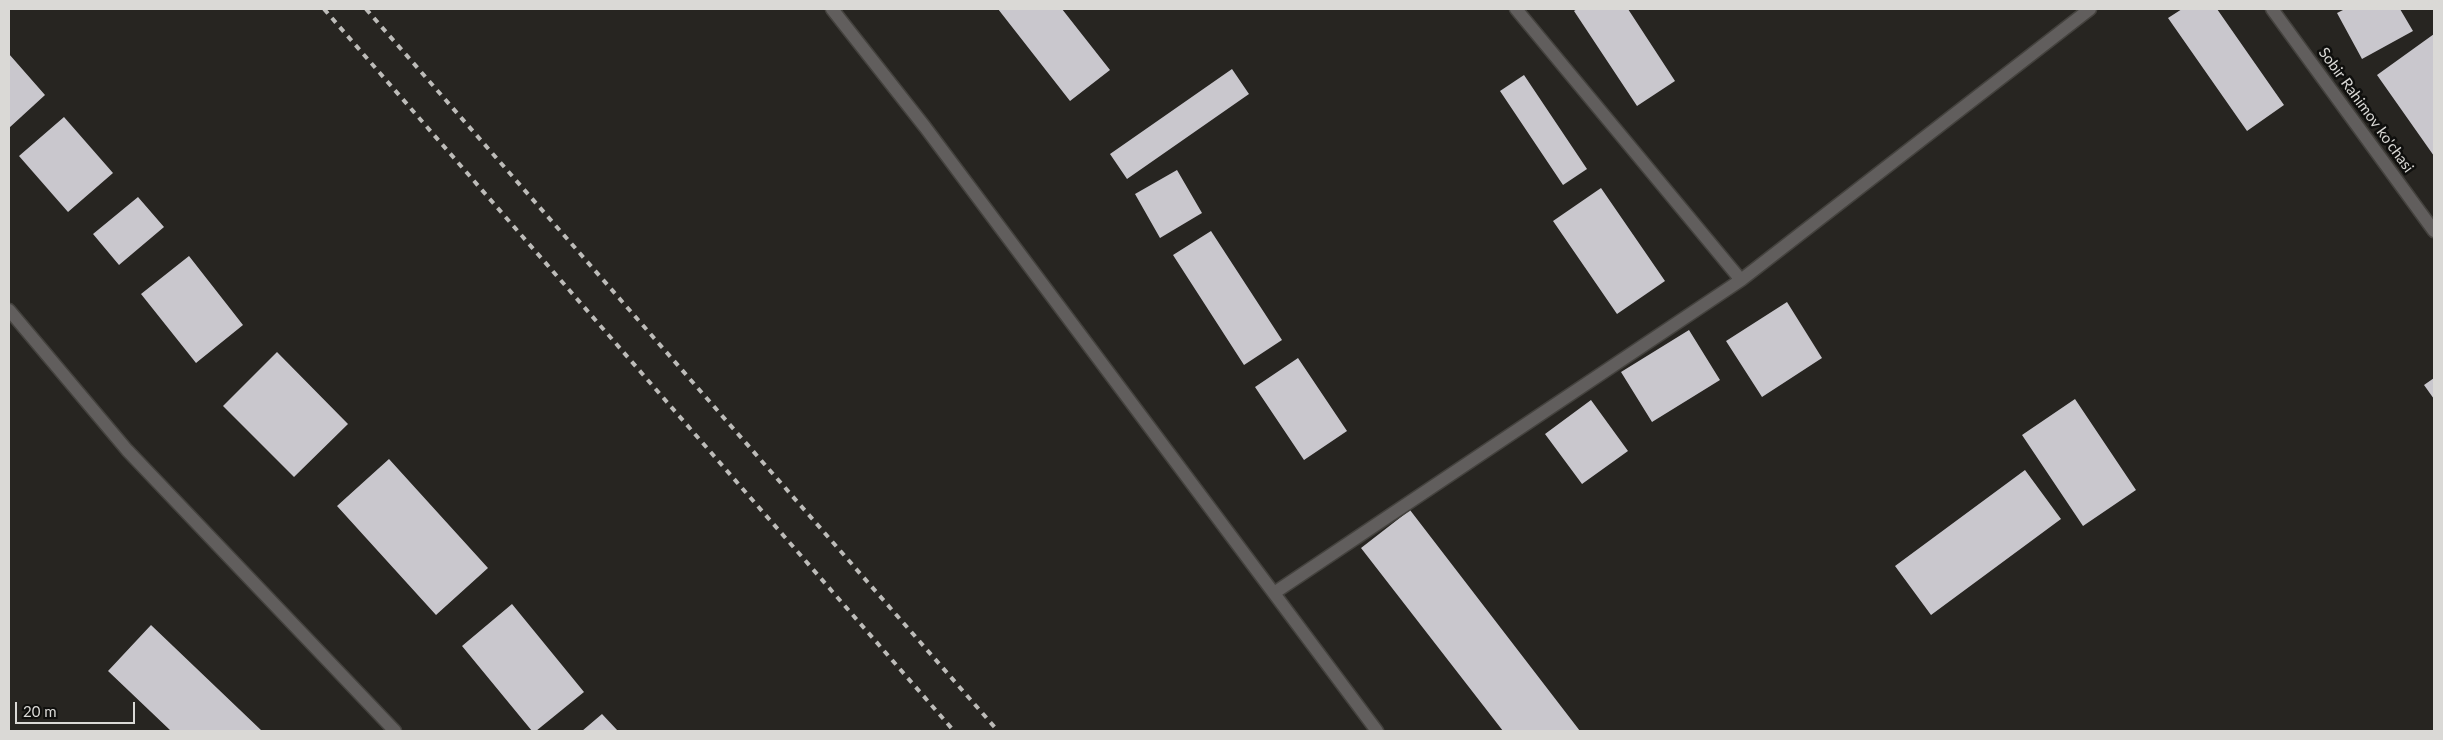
<!DOCTYPE html>
<html>
<head>
<meta charset="utf-8">
<style>
	body { margin:0 }
	#map { position:relative; width:2443px; height:740px; overflow:hidden; background:#272521; font-family:Lato,sans-serif }
	canvas { display:block }
	.frame { position:absolute; inset:0; border:10px solid #dad9d6; pointer-events:none }
	.scale { position:absolute; left:15px; top:702px; width:120px; height:22px; box-sizing:border-box; border:2px solid #dad9d6; border-top:0; padding-left:6px; font-size:15px; line-height:18px; white-space:nowrap; color:#dad9d6; -webkit-text-stroke:4px #0f0f0d; paint-order:stroke }
</style>
</head>
<body>
<div id="map">
<canvas width="2443" height="740"></canvas>
<div class="frame"></div>
<div class="scale">20 m</div>
</div>
<script>
const g = document.querySelector('canvas').getContext('2d');
g.lineJoin = 'round';
function fillPath(path, color) {
  g.fillStyle = color;
  g.fill(path, 'evenodd');
}
function stroke(path, color, width, dash) {
  g.strokeStyle = color;
  g.lineWidth = width;
  g.lineCap = dash ? 'butt' : 'round';
  g.setLineDash(dash || []);
  g.stroke(path);
}
function drawText(font, color, halo, rows, align = 'center') {
  g.font = font + ' Lato,sans-serif';
  g.lineWidth = 5;
  g.setLineDash([]);
  g.textBaseline = 'middle';
  g.strokeStyle = halo;
  g.fillStyle = color;
  for (const [text, x, y, turn = 0] of rows) {
    g.save();
    g.translate(x, y);
    g.rotate((+turn || 0) * Math.PI / 180);
    g.textAlign = isNaN(turn) ? turn : align;
    if (halo) g.strokeText(text, 0, 0);
    g.fillText(text, 0, 0);
    g.restore();
  }
}
fillPath(new Path2D(`
	M998 9H1062L1110 70 1070 101Z
	M1577 9H1628L1675 81 1637 106 1574 11Z
	M2182 9H2217L2284 105 2247 131 2168 18Z
	M2345 9H2400L2413 31 2362 59 2337 13Z
	M2434 34V156L2377 75Z
	M9 54 45 95 9 128Z
	M1232 69 1249 94 1127 179 1110 154Z
	M1524 75 1587 169 1563 185 1500 91Z
	M64 117 113 173 68 212 19 156Z
	M1177 170 1202 213 1160 238 1135 194Z
	M1601 188 1665 281 1617 314 1553 221Z
	M138 197 164 227 119 265 93 234Z
	M1211 231 1282 340 1244 365 1173 255Z
	M189 256 243 325 196 363 141 294Z
	M1787 302 1822 358 1762 397 1726 341Z
	M1689 330 1720 380 1652 422 1621 372Z
	M277 352 348 424 294 477 223 406Z
	M1298 358 1347 431 1304 460 1255 387Z
	M2434 378V399L2424 385Z
	M2075 399 2136 490 2083 526 2022 435Z
	M1591 400 1628 451 1582 484 1545 434Z
	M389 459 488 568 436 615 337 506Z
	M2025 470 2061 519 1931 615 1895 566Z
	M1410 510 1580 731H1503L1361 548Z
	M512 604 584 692 536 731H532L462 646Z
	M151 625 262 731H171L108 671Z
	M602 714 618 731H582Z`), '#c9c7cd');
const minor = new Path2D(`
	M832 9 925 127 1377 731
	M1516 9 1741 280
	M2272 9 2434 231
	M9 310 127 450 395 731
	M1274 593 1741 280 2090 9`);
stroke(minor, '#44423e', 15);
stroke(minor, '#615e5d', 12);
stroke(new Path2D(`
	M324 9 954 731
	M366 9 998 731`), '#bdbcb9', 4, [6, 6]);
drawText('15px', '#dad9d6', '#0f0f0d', [
	["Sobir Rahimov ko'chasi",2366,110,54]
]);
</script>
</body>
</html>
